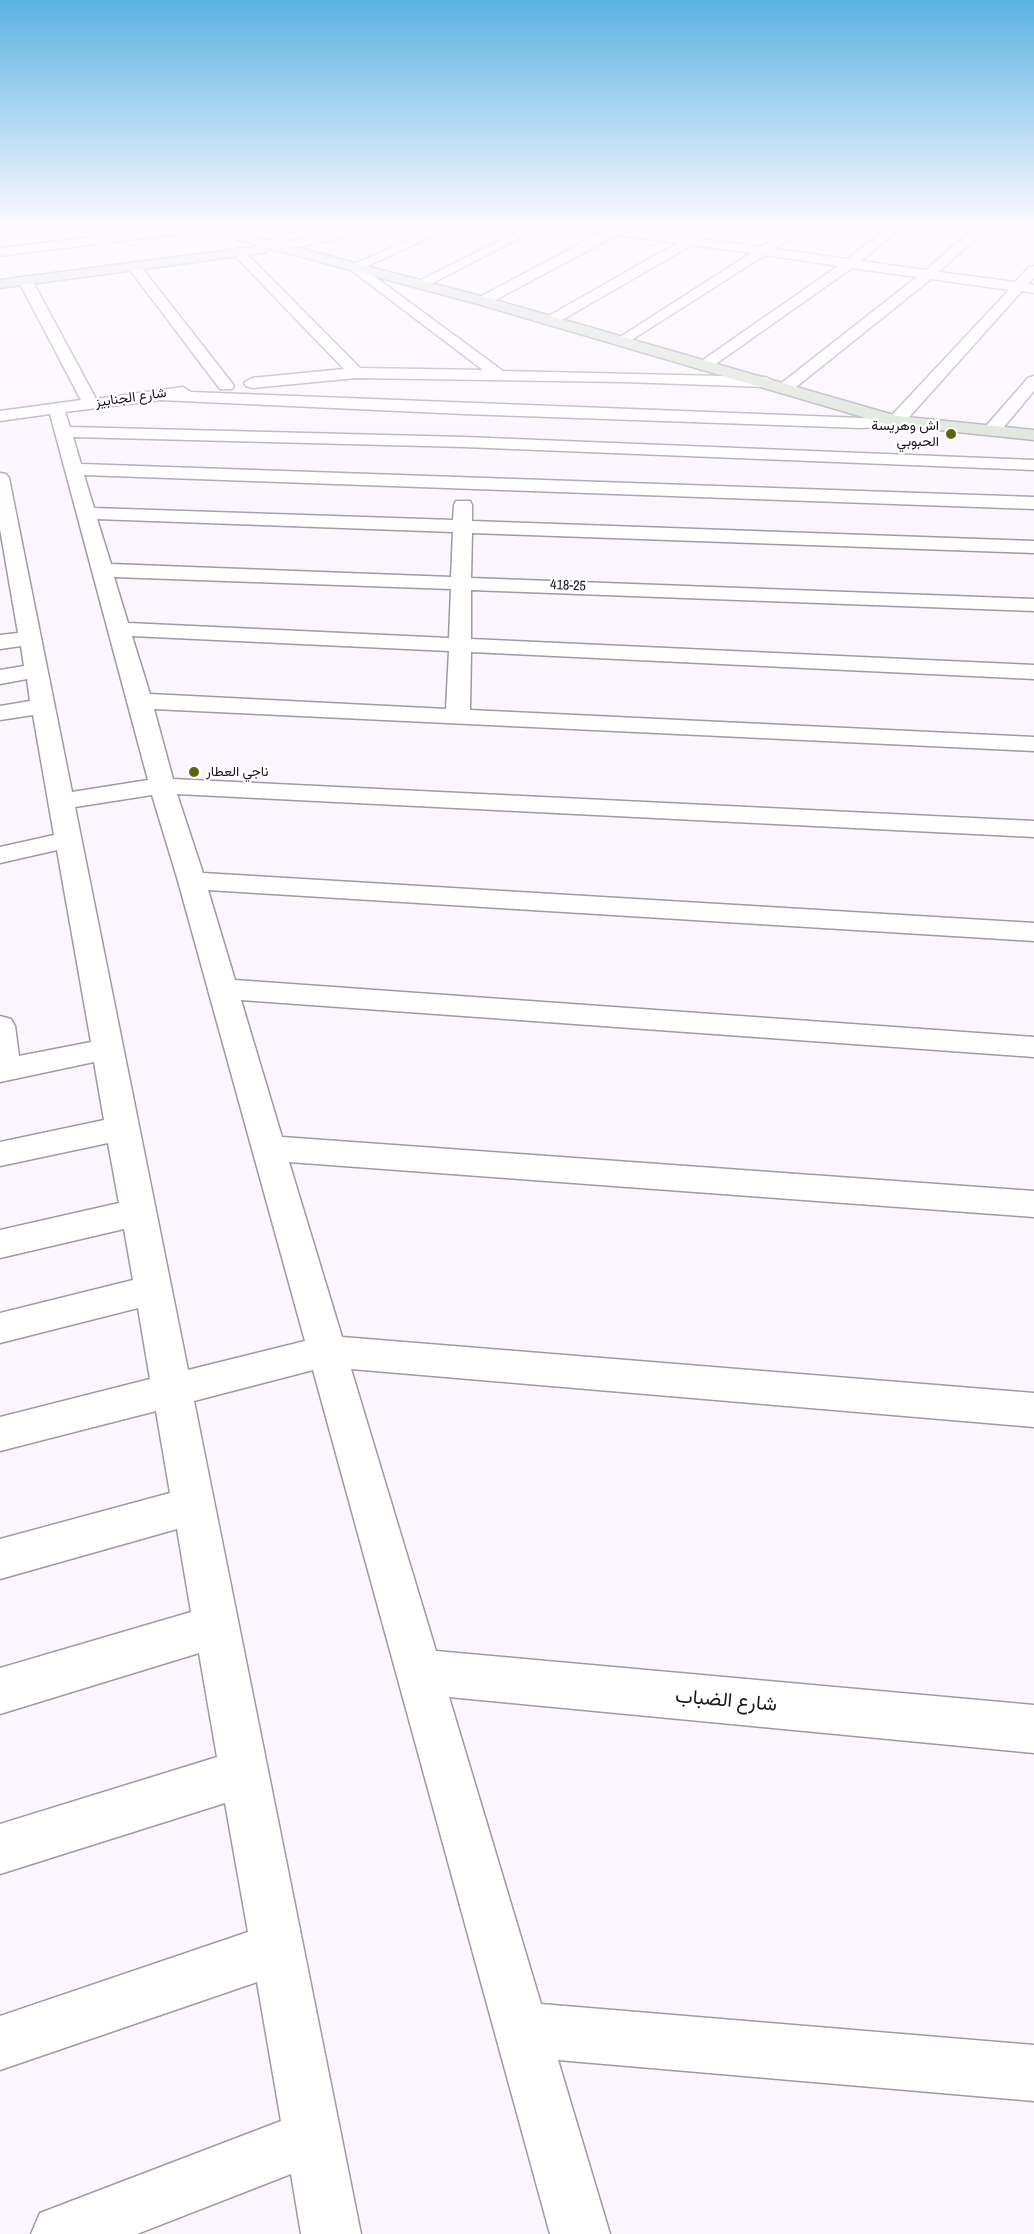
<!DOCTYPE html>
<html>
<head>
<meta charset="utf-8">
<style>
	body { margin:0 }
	canvas { display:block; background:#fbf5fe }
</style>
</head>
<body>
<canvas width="1034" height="2234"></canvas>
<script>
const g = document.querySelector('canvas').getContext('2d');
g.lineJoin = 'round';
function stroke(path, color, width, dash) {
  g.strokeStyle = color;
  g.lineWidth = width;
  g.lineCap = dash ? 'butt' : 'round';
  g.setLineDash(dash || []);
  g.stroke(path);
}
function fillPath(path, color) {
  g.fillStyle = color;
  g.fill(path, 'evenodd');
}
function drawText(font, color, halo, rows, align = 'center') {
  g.font = font + ' "Archivo Narrow",Vazirmatn,sans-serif';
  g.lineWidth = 4.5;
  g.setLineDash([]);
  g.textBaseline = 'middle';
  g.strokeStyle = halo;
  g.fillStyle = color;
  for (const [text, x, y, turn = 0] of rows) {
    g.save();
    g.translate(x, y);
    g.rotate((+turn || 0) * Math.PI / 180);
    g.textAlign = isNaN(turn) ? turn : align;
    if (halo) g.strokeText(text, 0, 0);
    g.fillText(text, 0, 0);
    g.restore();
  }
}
const street = new Path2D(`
	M0 226H9L0 230Z
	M184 226H217L211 230 0 256V248Z
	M361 226H382L376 230 276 252 270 248 276 244Z
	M440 226H455L363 268 503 371 766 377 774 382 766 387 624 382 356 378 252 388 246 386 244 383 252 378 344 369 234 255 232 252 238 248 242 249 360 368 483 370 347 267Z
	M528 226H543L425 287 420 288 413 284Z
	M576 226H624L626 228 688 237 697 233 701 234 702 239 761 247 794 226H808L775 249 847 259 890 226H903L861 261 926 270 976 226H989L939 272 1015 282 1029 267 1034 266V278L1028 284 1034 285V293L1022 291 902 425 862 428 464 414 160 400 65 412 70 427 464 437 1034 460V470L464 447 73 437 81 464 1034 497V509L84 475 94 508 453 520 454 505 456 501H470L472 505V521L1034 541V553L472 533 471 578 1034 599V611L471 590V639L1034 665V679L471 652 470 710 1034 737V751L154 709 173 779 1034 821V837L177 794 203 873 1034 923V941L208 890 235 980 1034 1037V1057L241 1000 282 1137 1034 1191V1217L289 1162 342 1337 1034 1393V1427L351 1369 436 1651 1034 1705V1753L449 1697 541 2004 1034 2045V2101L558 2060 610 2234H550L313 1370 194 1401 361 2234H301L291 2174 137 2234H31L40 2213 281 2121 257 1982 0 2070V2016L248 1932 225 1803 0 1874V1824L217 1757 199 1653 0 1714V1668L191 1612 177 1529 0 1579V1539L170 1493 156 1411 0 1451V1417L150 1379 138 1308 0 1343V1313L133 1280 124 1229 0 1258V1230L119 1203 108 1143 0 1166V1142L104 1120 94 1062 0 1082V1016L11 1019 15 1026 19 1056 91 1042 57 850 0 863V847L54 835 33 715 0 720V706L30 701 27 679 0 684V670L24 666 21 646 0 649V635L18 633 0 529V473L6 474 9 478 72 792 148 780 50 414 0 421V411L81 400 18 280 25 276 32 280 96 399 183 387 191 392 862 418 891 416 1009 290 931 279 791 391 785 393 777 388 779 385 917 277 852 268 710 368 705 370 697 365 700 362 838 266 765 255 622 346 615 342 617 339 751 253 692 245 555 324H545L543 321 545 318 677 243 617 235 488 304H478L476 301 478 298 602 232 582 230ZM97 519 453 532 451 577 111 564ZM114 577 451 589 449 638 128 623ZM132 636 449 651 446 709 150 694ZM152 795 178 881 305 1341 188 1370 75 807Z
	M133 262 138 263 232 383 234 386 232 389H220L127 266Z
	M1034 376V391L998 434H986L984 430 986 426 1028 378Z`);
const secondary = new Path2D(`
	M196 226H215L488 298 897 416 1034 430V440L890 425 478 304 268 248 267 252 263 253 0 288V280L261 246 198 229Z`);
stroke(street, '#a098a5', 3);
stroke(secondary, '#a098a5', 3);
fillPath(street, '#fff');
fillPath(secondary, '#d3e0ce');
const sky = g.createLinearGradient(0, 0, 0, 538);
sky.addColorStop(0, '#5ab3e3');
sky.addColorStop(0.42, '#fdfaff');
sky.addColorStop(1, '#fdfaff00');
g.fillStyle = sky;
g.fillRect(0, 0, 1034, 538);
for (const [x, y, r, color] of [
	[951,434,6,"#59660d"],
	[194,772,6,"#59660d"]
]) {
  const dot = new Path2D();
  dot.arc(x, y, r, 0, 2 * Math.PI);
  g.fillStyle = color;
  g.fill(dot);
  stroke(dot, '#fff', 2);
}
drawText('14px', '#1a161c', '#fff', [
	["شارع الجنابيز",131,398,-8],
	["418-25",568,586,2]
]);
drawText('14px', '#1a161c', '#fff', [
	["اش وهريسة",939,426],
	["الحبوبي",939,442],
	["ناجي العطار",206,772,"left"]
], 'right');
drawText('20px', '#1a161c', '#fff', [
	["شارع الضباب",726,1701,5]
]);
</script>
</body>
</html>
